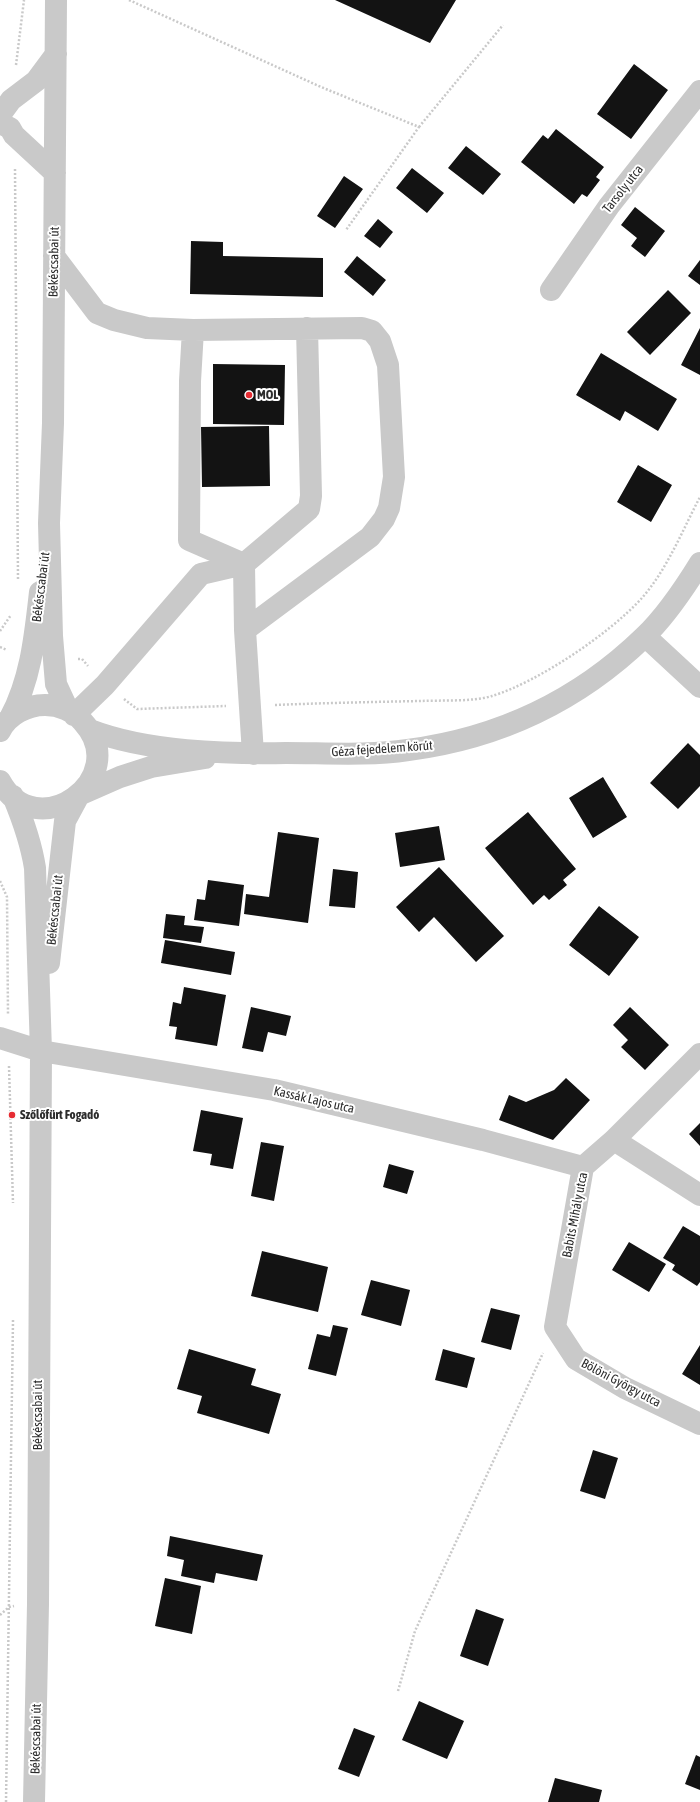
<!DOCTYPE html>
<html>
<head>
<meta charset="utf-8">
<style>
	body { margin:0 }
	canvas { display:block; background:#fff }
</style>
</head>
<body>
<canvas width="700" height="1802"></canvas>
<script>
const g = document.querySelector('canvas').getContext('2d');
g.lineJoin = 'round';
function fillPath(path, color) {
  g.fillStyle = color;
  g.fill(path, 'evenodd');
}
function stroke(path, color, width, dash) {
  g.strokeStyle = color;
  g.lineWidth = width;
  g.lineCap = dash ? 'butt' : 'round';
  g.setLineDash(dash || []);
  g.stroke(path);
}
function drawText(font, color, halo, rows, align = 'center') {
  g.font = font + ' "Asap Condensed",sans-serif';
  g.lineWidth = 4;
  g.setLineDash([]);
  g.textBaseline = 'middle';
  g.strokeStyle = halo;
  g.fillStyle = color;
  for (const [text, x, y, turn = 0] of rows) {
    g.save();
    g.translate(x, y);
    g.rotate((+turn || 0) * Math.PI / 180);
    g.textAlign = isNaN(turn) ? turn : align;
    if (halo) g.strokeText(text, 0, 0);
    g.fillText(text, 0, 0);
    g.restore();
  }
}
fillPath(new Path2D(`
	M335 0H456L430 43Z
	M634 64 668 90 631 139 597 114Z
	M556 129 604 167 596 177 600 180 587 197 582 194 574 204 521 162 543 135 548 139Z
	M466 146 501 174 483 195 448 168Z
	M412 168 444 193 427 213 396 188Z
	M344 176 363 189 335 228 317 216Z
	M635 207 665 231 645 257 631 246 637 238 621 225Z
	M378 219 393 232 380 248 364 236Z
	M191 241 223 242V256L323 258V297L190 294Z
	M357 256 386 280 373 296 344 272Z
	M700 260V285L688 276Z
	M668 290 691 313 650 355 627 332Z
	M700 328V375L681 365Z
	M601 353 677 399 658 431 625 411 620 421 576 395Z
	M213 364 285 365 284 425 213 424Z
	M269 426 270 486 202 487 201 427Z
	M638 465 672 485 651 522 617 502Z
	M688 743 700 755V786L678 809 650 783Z
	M603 777 627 817 593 838 569 798Z
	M528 812 576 869 563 880 567 885 549 900 544 895 533 905 485 848Z
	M439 826 445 860 400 867 395 833Z
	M278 832 319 838 308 923 244 914 246 894 269 897Z
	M439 867 504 936 476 962 434 917 419 932 396 907Z
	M333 869 358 872 355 908 329 906Z
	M208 880 244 885 239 926 194 920 197 899 205 900Z
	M599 906 639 937 609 976 569 945Z
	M166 914 185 916 184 925 204 927 201 943 163 938Z
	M165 940 235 952 231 975 161 963Z
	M184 987 226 995 217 1046 175 1039 177 1027 169 1026 173 1002 181 1004Z
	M251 1007 291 1016 286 1036 268 1032 263 1052 242 1048Z
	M630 1007 669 1045 645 1070 621 1047 628 1040 613 1025Z
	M566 1078 590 1100 553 1140 499 1120 509 1095 526 1102 554 1090Z
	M201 1110 243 1118 233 1169 210 1165 212 1154 193 1151Z
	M700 1123V1146L689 1134Z
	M261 1142 284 1146 274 1201 251 1196Z
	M389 1164 414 1171 407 1194 383 1187Z
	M683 1226 700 1236V1282L697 1286 672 1270 675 1265 663 1258Z
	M629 1242 666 1264 649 1292 612 1270Z
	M262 1251 328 1267 318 1312 251 1296Z
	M371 1280 410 1290 401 1326 361 1315Z
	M491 1308 520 1315 511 1350 481 1342Z
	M333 1325 348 1328 336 1376 308 1369 317 1334 330 1337Z
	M700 1345V1385L682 1374Z
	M189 1349 256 1369 251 1385 281 1394 269 1434 197 1413 202 1396 177 1389Z
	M443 1349 475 1358 467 1388 435 1380Z
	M593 1450 618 1458 605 1499 580 1491Z
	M170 1536 263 1555 257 1581 216 1573 214 1583 181 1576 184 1560 167 1556Z
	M165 1578 201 1586 192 1634 155 1626Z
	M476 1609 504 1619 488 1666 460 1656Z
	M419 1701 464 1721 447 1759 402 1740Z
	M354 1728 375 1736 359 1777 338 1769Z
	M696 1755 700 1757V1790L685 1784Z
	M555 1778 602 1790 599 1802H548Z`), '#131313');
stroke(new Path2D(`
	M129 0 321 87 419 127 346 230
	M16 65 24 0
	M419 127 503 25
	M15 169 18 580
	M0 631 11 615
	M0 647 7 650
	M78 659H82L88 666
	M124 699 137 709 226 706
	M275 705C323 703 372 702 420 701 442 700 472 702 492 696 538 682 609 634 641 599 667 570 682 531 700 497
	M0 881 7 897 8 1015
	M9 1066 13 1203
	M0 1615 9 1607 14 1606
	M398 1691 415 1631 543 1353
	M6 1802 13 1320`), '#c9c9c9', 2.5, [2, 2]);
stroke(new Path2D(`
	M56 0 53 423 49 523 52 636 56 684 68 710
	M0 115 11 100 36 81 56 54
	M0 123 10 128 14 135 55 173
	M54 256 97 313 114 320 147 328 193 330 362 328 372 331 380 341 388 365 394 477 389 508 384 519 370 537 245 630
	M551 290 609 206 700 91
	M193 330 190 381 189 540 244 564
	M244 564 245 630 253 754
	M645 636 700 687
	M74 715 105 685 201 574 244 564 309 509 311 496 307 328
	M10 718C31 679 35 636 40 592
	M90 730C147 752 225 754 286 753 326 753 368 756 408 750 500 738 578 701 644 637 666 616 684 589 700 563
	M0 731C8 715 27 705 45 705 59 705 74 711 83 722 134 778 36 848 0 781
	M79 795 120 777 151 767 205 758
	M13 796C23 820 31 842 35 868L41 1051 38 1604 34 1802
	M49 963 65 821 79 795
	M0 1038 41 1051 274 1090 483 1140 583 1167
	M700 1054 614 1140 583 1167 555 1327 576 1359 625 1388 700 1424
	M614 1140 700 1195`), '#c9c9c9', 22);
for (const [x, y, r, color] of [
	[249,395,4,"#e62c32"],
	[12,1115,4,"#e62c32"]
]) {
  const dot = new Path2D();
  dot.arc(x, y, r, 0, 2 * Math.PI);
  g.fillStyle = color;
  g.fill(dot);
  stroke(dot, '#fff', 1.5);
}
drawText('13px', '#2c2c2c', '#fff', [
	["Tarsoly utca",623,189,-52],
	["Békéscsabai út",54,262,-89],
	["Békéscsabai út",41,587,-83],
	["Géza fejedelem körút",382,749,-4],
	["Békéscsabai út",55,910,-84],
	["Kassák Lajos utca",314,1100,13],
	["Babits Mihály utca",575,1215,-79],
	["Bölöni György utca",621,1383,28],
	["Békéscsabai út",38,1415,-90],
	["Békéscsabai út",36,1739,-89]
]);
drawText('bold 13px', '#2c2c2c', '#fff', [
	["MOL",257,395],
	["Szőlőfürt Fogadó",20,1115]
], 'left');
</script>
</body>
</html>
